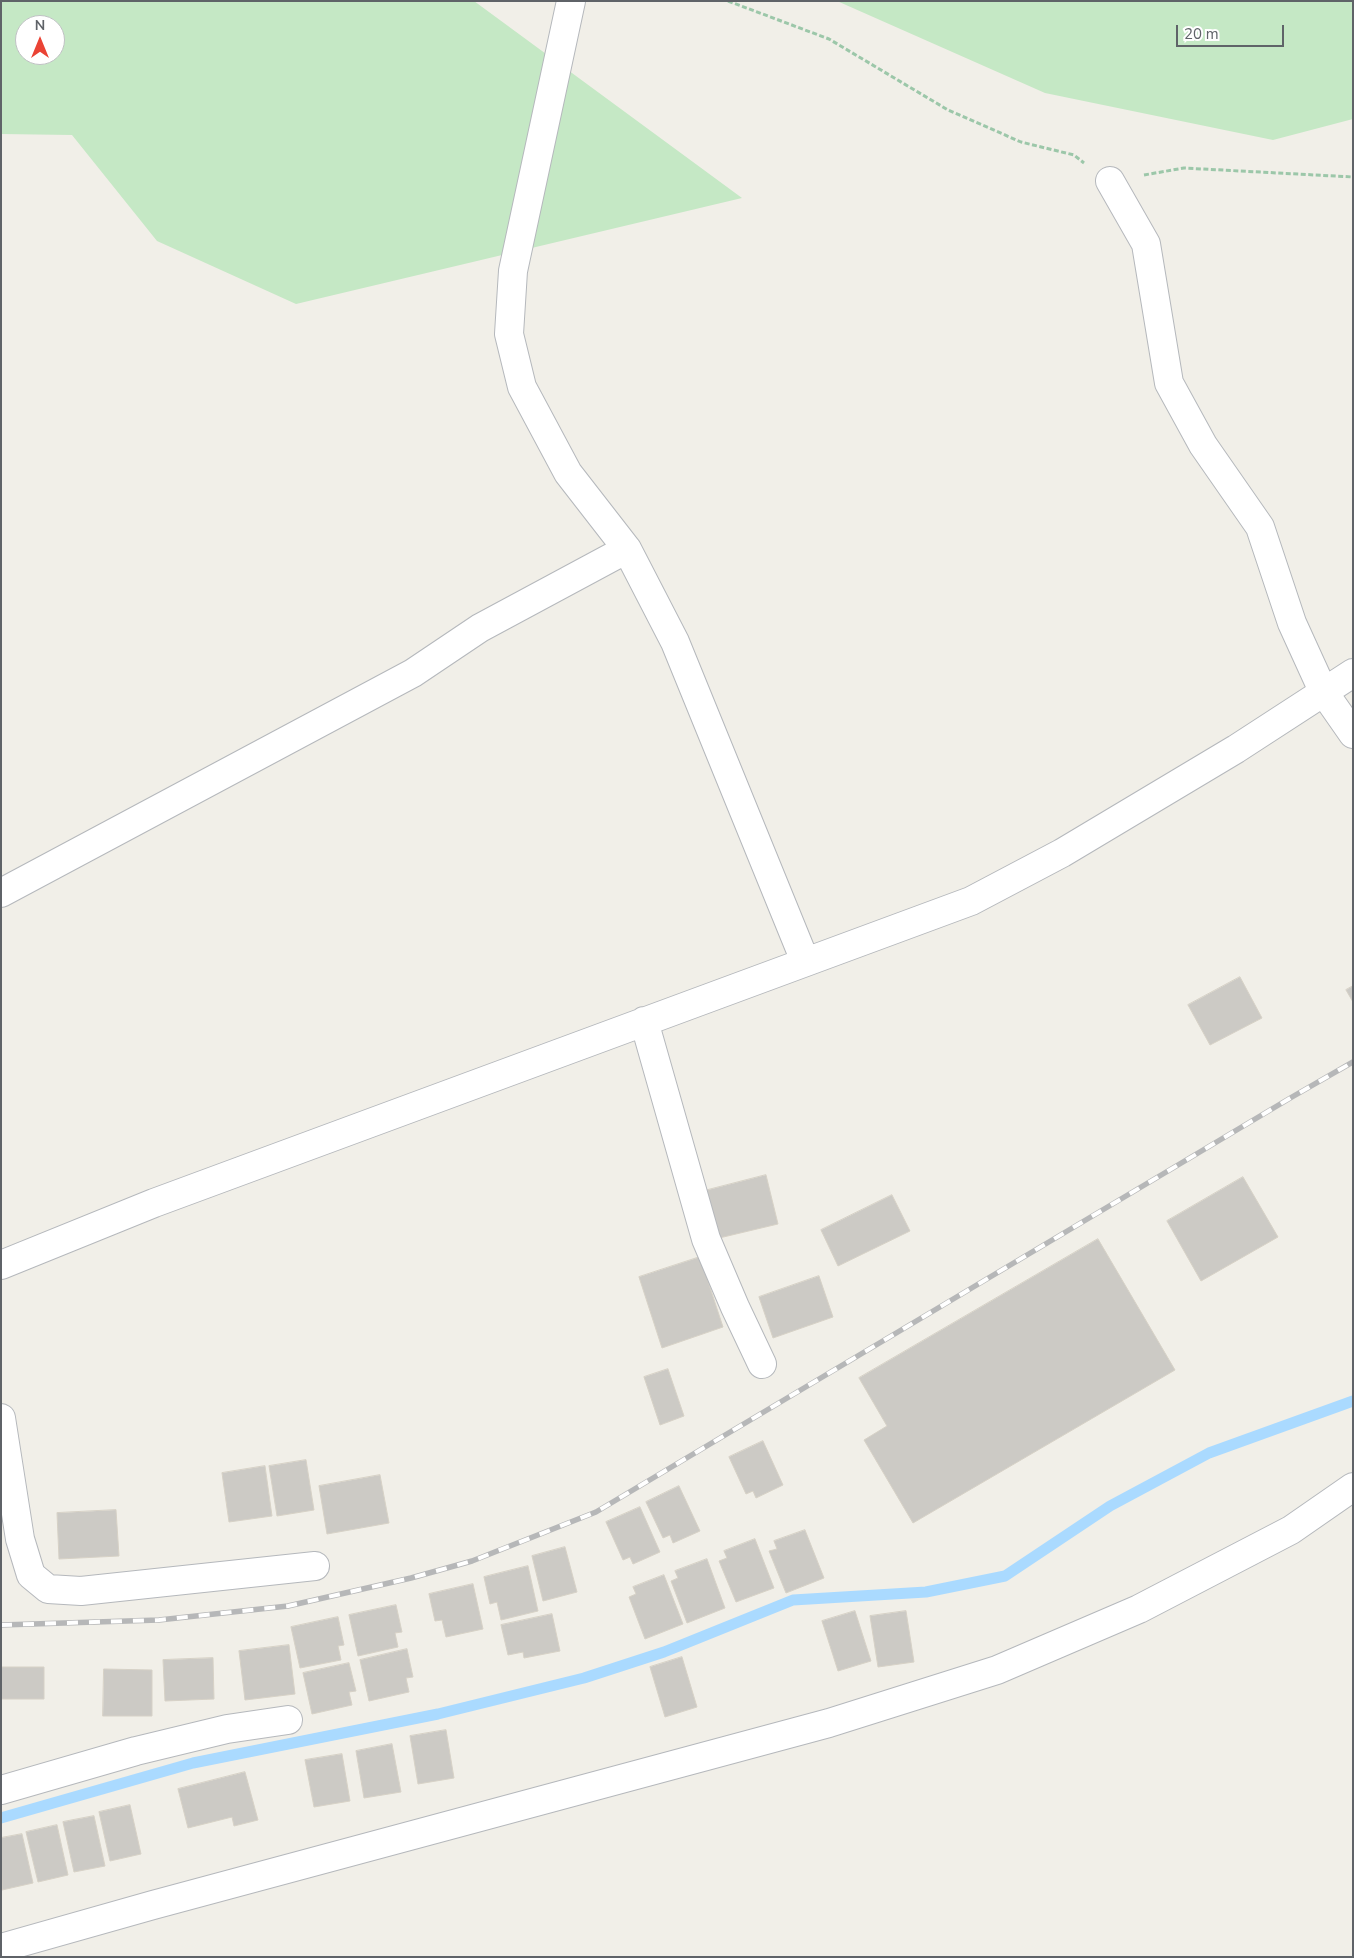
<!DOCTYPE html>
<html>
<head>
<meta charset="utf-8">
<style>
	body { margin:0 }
	#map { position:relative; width:1354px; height:1958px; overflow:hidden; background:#f1efe8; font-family:"Nunito Sans",sans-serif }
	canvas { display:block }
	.frame { position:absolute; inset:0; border:2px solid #5f6368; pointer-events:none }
	.north { position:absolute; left:15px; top:15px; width:50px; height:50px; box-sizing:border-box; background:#fff; border:1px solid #bfc1c3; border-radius:50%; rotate:0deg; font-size:14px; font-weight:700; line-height:20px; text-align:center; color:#5f6368 }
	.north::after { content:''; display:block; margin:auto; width:18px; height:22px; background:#ea4335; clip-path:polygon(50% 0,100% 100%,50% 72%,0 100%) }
	.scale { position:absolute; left:1176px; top:25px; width:108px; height:22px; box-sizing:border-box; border:2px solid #5f6368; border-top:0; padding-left:6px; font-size:15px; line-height:18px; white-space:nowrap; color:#5f6368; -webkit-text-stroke:4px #fff; paint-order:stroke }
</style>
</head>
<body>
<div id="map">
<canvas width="1354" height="1958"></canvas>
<div class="frame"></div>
<div class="north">N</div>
<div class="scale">20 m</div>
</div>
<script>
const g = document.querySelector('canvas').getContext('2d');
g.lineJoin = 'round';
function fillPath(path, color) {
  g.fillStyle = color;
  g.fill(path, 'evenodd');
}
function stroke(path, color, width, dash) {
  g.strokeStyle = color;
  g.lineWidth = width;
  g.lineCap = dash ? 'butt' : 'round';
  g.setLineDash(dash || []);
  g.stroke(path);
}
fillPath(new Path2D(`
	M1 1H474L742 198 296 304 157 241 72 135 1 134ZM25 25H55V55H25Z
	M837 1H1353V119L1273 140 1045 93Z`), '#c5e8c5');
stroke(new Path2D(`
	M1 1818 193 1763 438 1714 584 1678 664 1652 793 1600 926 1592 1005 1576 1110 1506 1209 1453 1353 1401`), '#aadaff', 11);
const building = new Path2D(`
	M1240 977 1262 1018 1210 1045 1188 1005Z
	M1353 986V1002L1346 990Z
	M766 1175 778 1224 715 1239 704 1191Z
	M1243 1177 1278 1237 1201 1281 1167 1221Z
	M892 1195 910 1231 838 1266 821 1230Z
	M1098 1239 1175 1370 913 1523 864 1440 887 1426 859 1378Z
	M700 1257 723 1327 662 1348 639 1277Z
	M819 1276 833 1317 773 1338 759 1297Z
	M668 1369 684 1416 660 1425 644 1377Z
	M763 1441 783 1485 756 1498 753 1491 746 1494 729 1457Z
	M306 1460 314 1510 277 1516 269 1466Z
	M265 1466 272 1516 229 1522 222 1473Z
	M380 1475 389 1523 327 1534 319 1486Z
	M679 1486 700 1531 673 1543 670 1535 663 1538 646 1502Z
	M640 1507 660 1552 633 1564 630 1557 623 1560 606 1522Z
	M116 1510 119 1556 59 1559 57 1513Z
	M805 1530 824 1578 786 1593 769 1551 777 1549 774 1541Z
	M755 1539 774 1588 736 1602 719 1561 727 1558 724 1551Z
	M565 1547 577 1592 543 1601 532 1556Z
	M707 1559 725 1608 687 1623 671 1581 678 1578 675 1571Z
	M528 1566 538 1611 501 1620 497 1602 490 1604 484 1577Z
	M664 1575 683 1624 645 1639 629 1597 636 1594 633 1587Z
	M473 1584 483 1629 446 1637 442 1620 435 1621 429 1594Z
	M396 1605 402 1632 395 1633 398 1647 358 1656 349 1615Z
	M855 1611 871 1661 838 1671 822 1621Z
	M906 1611 914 1662 878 1667 870 1616Z
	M552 1614 560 1651 524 1658 523 1652 508 1655 501 1625Z
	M338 1617 344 1645 338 1646 341 1660 300 1668 291 1627Z
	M289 1645 295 1694 245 1700 239 1651Z
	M407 1649 413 1677 406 1678 409 1692 369 1701 360 1660Z
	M682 1657 697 1707 665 1717 650 1667Z
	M213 1658 214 1699 165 1701 163 1660Z
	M349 1663 356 1691 349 1692 352 1705 312 1714 303 1673Z
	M1 1667H44V1699H1Z
	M104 1669 152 1670V1716H103Z
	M446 1730 454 1778 418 1784 410 1736Z
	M392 1744 401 1792 364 1798 356 1751Z
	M342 1754 350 1801 314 1807 305 1760Z
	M245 1772 258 1820 234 1826 232 1817 188 1828 178 1789Z
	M130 1805 141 1854 110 1861 99 1812Z
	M94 1816 105 1866 74 1872 63 1822Z
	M57 1825 68 1875 38 1882 26 1832Z
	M22 1834 33 1883 2 1890 1 1838Z`);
fillPath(building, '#cccac5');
stroke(building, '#d6d1c6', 1);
const minor = new Path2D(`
	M571 1 513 271 509 334 522 387 568 473 627 549 675 642 805 961
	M1110 181 1146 244 1169 383 1203 445 1260 527 1292 623 1323 691 1353 734
	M1 893 413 673 480 628 627 549
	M644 1021 706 1239 735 1307 762 1364
	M1 1265 154 1203 971 901 1062 853 1236 749 1353 673
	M1 1418 20 1539 31 1575 48 1589 81 1591 315 1566
	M1 1790 136 1751 227 1729 288 1720
	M1 1948 153 1905 829 1723 997 1670 1139 1609 1291 1530 1353 1487`);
stroke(minor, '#b5b8bc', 30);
stroke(new Path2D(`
	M728 1 829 39 948 110 1021 142 1074 155 1084 163
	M1144 175 1184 168 1353 177`), '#9cc7a9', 3, [5, 2.5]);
stroke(minor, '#fff', 28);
const rail = new Path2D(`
	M1 1625 159 1620 288 1606 411 1578 472 1561 596 1512 1292 1097 1353 1062`);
stroke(rail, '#b6b7b8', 5.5);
stroke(rail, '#fff', 4, [11]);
</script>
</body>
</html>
